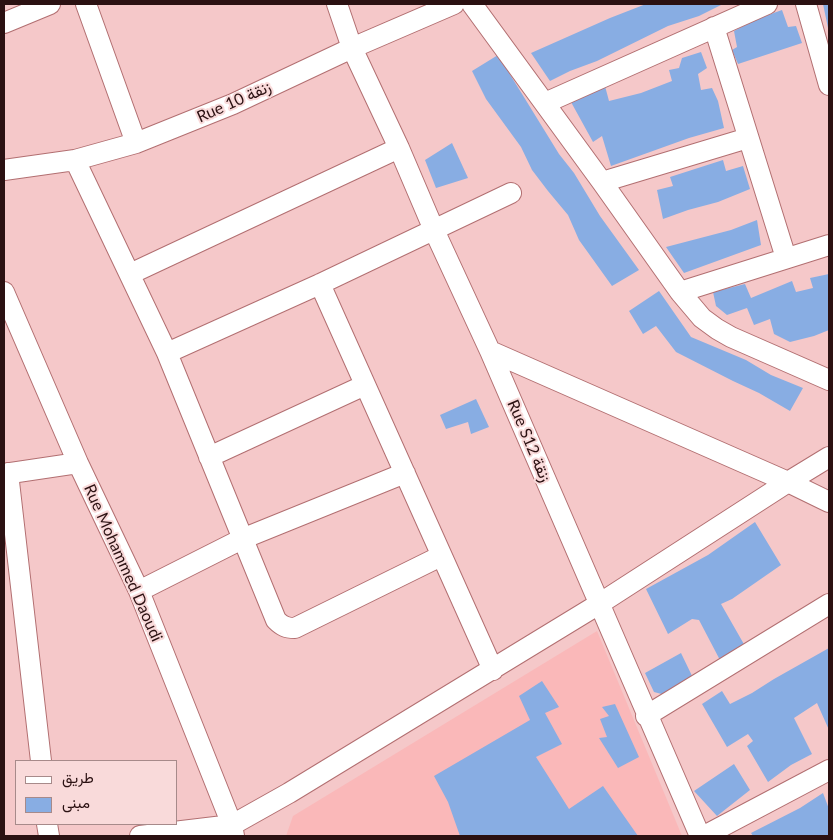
<!DOCTYPE html>
<html>
<head>
<meta charset="utf-8">
<style>
	body { margin:0 }
	#map { position:relative; width:833px; height:840px; overflow:hidden; background:#f5c8c9; font-family:Lato,Vazirmatn,sans-serif }
	canvas { display:block }
	.frame { position:absolute; inset:0; border:5px solid #2b1112; pointer-events:none }
	.legend { position:absolute; left:15px; top:760px; width:162px; height:65px; box-sizing:border-box; background:#f9dada; border:1px solid #a78a8a; margin:0; padding:6px 9px; list-style:none; font-size:15px; color:#2b1112 }
	.legend li { display:flex; align-items:center; gap:10px; height:25px }
	.legend b { width:25px; border:1px solid #a78a8a }
</style>
</head>
<body>
<div id="map">
<canvas width="833" height="840"></canvas>
<div class="frame"></div>
<ul class="legend">
<li><b style="height:6px;background:#fff"></b>طريق</li>
<li><b style="height:14px;background:#88ade3"></b>مبنى</li>
</ul>
</div>
<script>
const g = document.querySelector('canvas').getContext('2d');
g.lineJoin = 'round';
function fillPath(path, color) {
  g.fillStyle = color;
  g.fill(path, 'evenodd');
}
function stroke(path, color, width, dash) {
  g.strokeStyle = color;
  g.lineWidth = width;
  g.lineCap = dash ? 'butt' : 'round';
  g.setLineDash(dash || []);
  g.stroke(path);
}
function drawText(font, color, halo, rows, align = 'center') {
  g.font = font + ' Lato,Vazirmatn,sans-serif';
  g.lineWidth = 4;
  g.setLineDash([]);
  g.textBaseline = 'middle';
  g.strokeStyle = halo;
  g.fillStyle = color;
  for (const [text, x, y, turn = 0] of rows) {
    g.save();
    g.translate(x, y);
    g.rotate((+turn || 0) * Math.PI / 180);
    g.textAlign = isNaN(turn) ? turn : align;
    if (halo) g.strokeText(text, 0, 0);
    g.fillText(text, 0, 0);
    g.restore();
  }
}
fillPath(new Path2D(`
	M597 631 682 836H286L293 816Z`), '#fab8b9');
fillPath(new Path2D(`
	M646 4H723L699 16 668 26 597 61 570 71 550 81 531 53 610 18Z
	M823 4H829V27L828 28Z
	M782 10 788 27 796 26 802 43 738 64 732 50 737 47 734 31 757 19Z
	M701 52 707 68 698 74 701 90 712 88 718 101 724 128 689 138 611 166 602 136 593 142 571 102 605 86 609 101 641 93 672 81 669 70 679 68 682 58Z
	M498 55 559 154 574 173 600 216 639 270 612 286 579 240 568 215 548 191 532 170 521 147 486 99 472 71Z
	M452 143 468 178 436 188 425 160Z
	M723 160 726 171 743 166 750 189 718 202 688 210 663 219 657 190 673 186 670 177Z
	M757 220 761 245 684 273 666 247 731 230Z
	M829 274V330L814 336 790 342 774 334 770 319 754 325 747 308 727 315 716 306 713 292 745 284 751 298 792 281 796 292 813 288 810 278Z
	M659 291 691 337 746 360 771 375 803 388 790 411 759 393 733 381 676 352 656 326 643 334 629 311Z
	M476 399 489 427 471 434 468 422 446 429 440 415Z
	M755 522 781 565 732 599 721 604 745 646 721 662 699 620 692 619 668 634 646 589 708 555Z
	M829 648V730L817 703 794 718 812 754 791 765 768 782 747 746 753 741 748 734 727 747 702 704 722 691 730 704 752 693 774 679Z
	M681 653 694 680 669 696 654 692 645 673Z
	M542 681 559 707 545 713 562 744 536 757 569 809 603 786 638 836H460L448 802 434 776 530 720 519 696Z
	M615 704 639 757 618 768 599 738 607 737 600 719 609 716 602 707Z
	M734 764 750 790 717 816 694 791Z
	M823 793 829 809V836H753L751 833 800 808Z`), '#88ade3');
const minor = new Path2D(`
	M86 4 136 143
	M337 4 352 48 399 148 434 230 490 351 700 836
	M472 4 602 182 680 292 702 318 717 329 731 337 829 380
	M806 4 829 85
	M4 23 50 4
	M714 27 786 258
	M545 103 767 4
	M75 160 167 353 276 620C282 626 286 628 295 628L441 556
	M4 170 75 160 136 143 233 104 352 48 454 4
	M602 182 748 138
	M130 274 399 148
	M320 284 493 670
	M4 292 78 463 139 591 232 825 234 836
	M680 292 829 245
	M490 351 788 482 829 502
	M167 353 320 284 511 193
	M209 457 365 385
	M8 473 41 761
	M4 474 78 463
	M139 591 242 539 405 473
	M646 716 829 604
	M47 824 49 836
	M140 836 232 825 289 793 599 604 788 482 829 457
	M704 836 829 770`);
stroke(minor, '#b26f71', 22);
stroke(minor, '#fff', 20);
drawText('16px', '#2b1112', '#f9dada', [
	["Rue 10 زنقة",234,102,-24],
	["Rue S12 زنقة",529,441,67],
	["Rue Mohammed Daoudi",123,563,66]
]);
</script>
</body>
</html>
